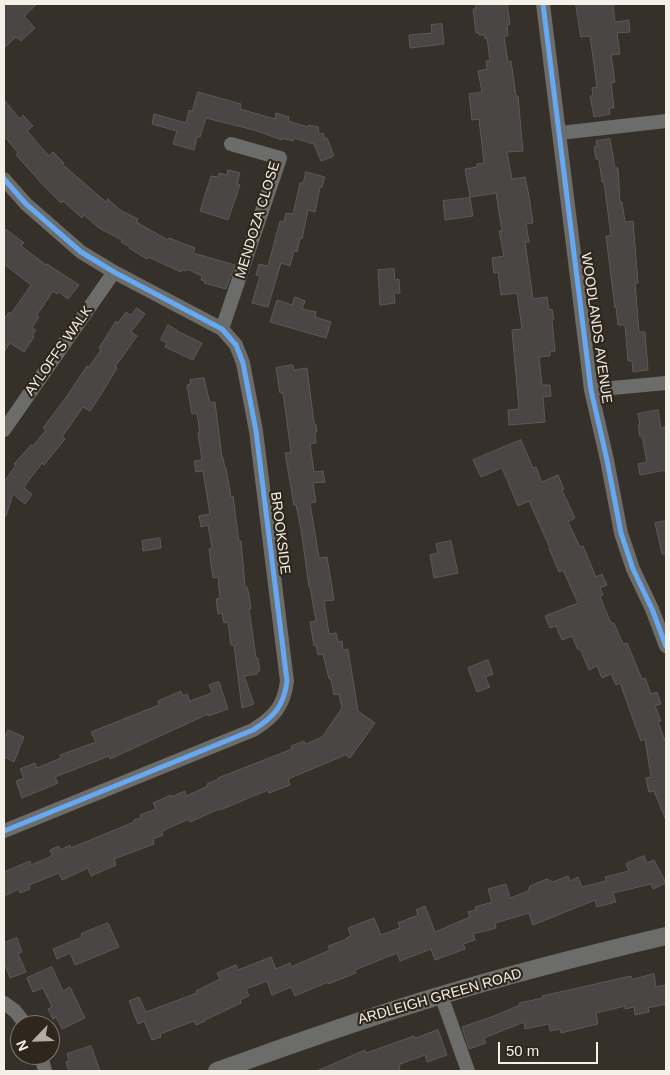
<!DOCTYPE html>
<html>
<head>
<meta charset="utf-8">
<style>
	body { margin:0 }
	#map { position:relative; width:670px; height:1075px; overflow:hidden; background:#35302a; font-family:Helvetica,sans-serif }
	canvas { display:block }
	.frame { position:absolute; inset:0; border:5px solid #f5f0e8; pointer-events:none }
	.north { position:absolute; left:10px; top:1015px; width:50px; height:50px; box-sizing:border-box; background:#2f271c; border:1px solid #7e776e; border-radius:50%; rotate:246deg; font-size:14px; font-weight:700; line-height:20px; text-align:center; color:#f5f0e8 }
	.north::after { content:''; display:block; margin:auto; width:18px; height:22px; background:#b2ada6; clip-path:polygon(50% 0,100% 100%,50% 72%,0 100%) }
	.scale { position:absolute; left:498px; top:1042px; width:100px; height:22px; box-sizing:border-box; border:2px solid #f5f0e8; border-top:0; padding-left:6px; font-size:15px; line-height:18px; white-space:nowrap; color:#f5f0e8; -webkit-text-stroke:4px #2f271c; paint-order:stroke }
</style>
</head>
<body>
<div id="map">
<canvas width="670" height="1075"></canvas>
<div class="frame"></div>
<div class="north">N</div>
<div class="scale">50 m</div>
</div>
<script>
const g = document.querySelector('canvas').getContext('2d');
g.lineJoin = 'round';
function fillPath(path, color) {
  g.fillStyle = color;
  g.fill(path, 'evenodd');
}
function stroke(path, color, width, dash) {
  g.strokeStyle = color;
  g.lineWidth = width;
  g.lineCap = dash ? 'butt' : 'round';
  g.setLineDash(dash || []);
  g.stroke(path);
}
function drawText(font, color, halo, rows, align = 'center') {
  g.font = font + ' Helvetica,sans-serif';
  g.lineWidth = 4.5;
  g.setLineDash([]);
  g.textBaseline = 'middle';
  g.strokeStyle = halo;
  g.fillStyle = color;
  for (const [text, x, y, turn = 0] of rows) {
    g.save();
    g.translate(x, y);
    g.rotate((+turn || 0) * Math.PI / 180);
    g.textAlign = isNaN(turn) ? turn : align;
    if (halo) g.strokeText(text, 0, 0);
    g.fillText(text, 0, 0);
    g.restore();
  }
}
const building = new Path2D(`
	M7 4H37L24 16 35 28 21 41 16 37 4 48V7Z
	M475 4H507L510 24 507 25 508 36H504L508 62 511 61 516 96H518L523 151 507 152 512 179 525 177 529 196 533 223 526 224 529 242H525L533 299 547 297 549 310 552 309 554 319 552 320 555 351 550 352V356L539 357 542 385H550L551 396 543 397 545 422 509 425 508 410 519 409 512 330 522 329 517 293 501 295 498 272 494 273 492 258 504 256 499 231H502L496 193 470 197 465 169 477 167V164L484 163 479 119 472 120 469 94 482 92 478 71 487 69 486 61H490L487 38 485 39V35H479V33H476L473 9H476Z
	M576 4H613L615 22 629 20 630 32 617 33 620 54 611 55 615 82 611 83 614 108H609L610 114 594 117 590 96H593L592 88 597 87 590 36 581 37Z
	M442 24 444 44 410 48 409 35 432 33 431 25Z
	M198 92 241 104 240 109 275 119 276 113 289 117 288 121 308 127 309 125 318 127 319 134 323 133 325 139 327 138 334 156 321 161 314 144 294 138 293 141 282 138V140L254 130 206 118 200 137H197L194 150 173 144 177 131 152 124 154 114 186 123 189 110 192 111Z
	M4 100 20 119 23 115 33 126 27 131 49 156 53 152 64 163 62 164 106 202 108 199 120 210 138 219 136 222 168 240 169 238 195 248 193 253 235 265 226 289 204 283 205 281 201 280 202 276 187 269 186 271 182 270 181 272 148 257 147 259 129 248 130 247 121 242 122 240 99 228 84 215 82 218 63 201 61 203 46 188 16 155 18 153 4 136Z
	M610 139 615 168H618L620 202H622L625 222 633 221 638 283H635L639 332H645L648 370 633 372 632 361H628L625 325H618L616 307 615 308 606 236H611L604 182H602L599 160 596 159 594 147 597 146 596 141Z
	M228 170 240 173 237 184 240 185 228 220 200 211 211 176 218 177 219 173 227 175Z
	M306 172 325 177 322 187H320L315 212 308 210 302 239 300 238 297 252 294 251 290 266 281 263 268 307 252 303 260 276 256 275 259 264 268 266 280 221 284 222 286 213 293 214 300 183H303Z
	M470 198 473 216 445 220 443 201Z
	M4 228 24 243 21 246 46 265 47 264 79 285 68 299 59 292 57 294 53 291 37 315 39 317 32 328 36 330 32 336 34 337 24 352 10 343 4 352V319L9 312 11 314 31 285 4 264Z
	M394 269 395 280 399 279 400 293H394L395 303 380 305 378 270Z
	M295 297 305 301 302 309 316 312 315 317 331 322 326 338 270 322 277 300 292 305Z
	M137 308 145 314 131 332 137 336 115 367 117 368 102 393 90 411 83 407 62 437 65 439 44 465 42 463 29 480 24 488 32 494 25 504 13 494 6 516 4 515V482L16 465 14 464 31 445 33 446 46 430 43 428 65 399 87 366 89 367 101 350 99 348 116 321 118 323 126 312 131 315Z
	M168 325 177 330V331L202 343 193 360 165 347 167 343 161 340Z
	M293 365 294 370 307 368 314 423 316 425 317 431 315 434 316 443 310 444 314 472 323 471 325 482 313 483 316 502 310 503 319 558 327 557 334 600 324 601 329 634 336 633 338 642 342 641 343 650 348 649 358 711 375 723 350 758 344 754 343 756 288 779 290 785 269 793 268 790 220 810 219 809 190 822 189 819 162 831 163 835 153 839 154 844 114 859 116 865 91 876 88 868 62 880 59 873 29 885 30 889 20 893 19 889 4 896V872L30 861 31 865 52 856 50 850 59 846 60 850 70 845 71 848 134 822V820L141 818 140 815 156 809 153 803 171 795V797L185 791 186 796 208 786 207 784 219 779 218 778 292 749 291 746 304 741 306 744 322 737 342 708 339 694 334 695 331 679H329L323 654 318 655 316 645 314 646 310 622 316 621 310 587H309L301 529 296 505H294L285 453 291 452 283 393H280L276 368Z
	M204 378 210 403 215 402 222 458H223L225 468H226L231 497 233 496 239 541H241L245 586 247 587 249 595 251 609H249L256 658H258L260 671H257V674L244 676 254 704 242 708 234 645H231L228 622 224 623 222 613 218 614 216 599 220 598 218 577 213 578 209 549 212 548 208 525 201 527 199 516 210 514 203 471 196 472 194 461 202 460 198 433H200L197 413 192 414 187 385 191 384 190 380Z
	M658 410 661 428 666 427V470L640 475 638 464 647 462 642 436H640L638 425H640L638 414Z
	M521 440 533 468 536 467 542 482 558 475 564 489 562 490 575 518 568 522 580 547 583 546 596 577 602 574 607 585 600 588 603 595 600 597 611 623H614L623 644 627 643 642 679 645 678 651 694 657 692 661 704 655 706 661 721 658 722 666 743V820L654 791 649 792 646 778 651 777 645 739 641 741 620 683 616 685 611 674 602 678 597 666 589 670 580 649 578 650 572 636 562 640 556 626 550 628 545 616 578 603 563 570 559 572 549 548H550L529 501 518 506 502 468 481 477 473 460Z
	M666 521V554H662L655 523Z
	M160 538 161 548 143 551 142 541Z
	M451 541 458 573 434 578 430 555 438 553 436 544Z
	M488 660 493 674 485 677 490 687 477 692 468 668Z
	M219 682 228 709 208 716V714L110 759 109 756 55 777 58 783 22 798 16 781 24 778 20 769 35 763 37 768 61 758 60 755 96 742 91 732 159 705 158 701 181 691 183 696 187 694 190 701 212 693 209 685Z
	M8 730 24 737 14 762 4 757V741Z
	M644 856 647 863 654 860 666 883 653 889 651 884 613 893 616 902 597 907 595 900 533 925 529 913 495 923 496 928 473 934 475 940 463 944 465 949 435 960 431 949 400 961 397 953 355 970 356 973 328 984V982L295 996 291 987 272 995 267 981 246 989 249 996 240 1000 241 1003 205 1020V1021L196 1025 194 1021 160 1034 161 1037 152 1040 144 1021 138 1024 129 1001 139 997 146 1012 197 993 196 991 220 979 217 973 236 965 238 970 271 957 276 969 290 963 291 967 330 950 328 946 347 939 346 938 351 936 348 928 374 918 381 935 400 928 398 923 418 915 416 910 425 906 435 932 470 917 468 912 476 910 475 907 492 902 488 889 506 884 510 898 528 891 530 886 547 879 553 882 568 876 570 881 578 877 582 887 606 881 605 877 629 871 626 864Z
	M108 923 119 947 75 965 70 953 57 959 53 949 82 937 81 934Z
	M17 938 22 952 18 953 26 972 10 978 4 962V943Z
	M52 967 63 991 70 987 85 1018 62 1029 56 1017 53 1019 48 1009 52 1007 43 988 33 992 27 978Z
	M654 974 656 987 666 985V1004L648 1008 649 1012 635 1015 634 1007 625 1009V1006L596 1013 598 1024 561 1033 560 1029 550 1031 549 1024 525 1029 524 1022 484 1038 486 1043 469 1049 462 1027 494 1016 520 1005 519 1003 543 998 542 996 631 976 632 979Z
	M438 1030 447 1055 427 1062 425 1055 400 1064 399 1071H317L365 1050 366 1053 414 1036 415 1038Z
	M91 1046 100 1071H69L66 1062 69 1061 67 1054Z`);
fillPath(building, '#4a4645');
stroke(building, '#5e5958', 1);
stroke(new Path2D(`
	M543 4 591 390 607 460 621 533 633 569 652 609 666 646
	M560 133 666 121
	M4 179 26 204 81 252 114 272 222 329 236 345 243 363 256 431 287 681C284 706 274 717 253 730L4 831
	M222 329 280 158 231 144
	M591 390 666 383
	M4 430 114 272
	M441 995 468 1071
	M4 1003 15 1011 26 1025
	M41 1055 45 1071`), '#6c6c6b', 14);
stroke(new Path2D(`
	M217 1071C291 1045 364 1018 439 996 514 973 590 954 666 936`), '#6c6c6b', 18);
stroke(new Path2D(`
	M543 4 591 390 607 460 621 533 633 569 652 609 666 646
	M4 179 26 204 81 252 114 272 222 329 236 345 243 363 256 431 287 681C284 706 274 717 253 730L4 831`), '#66a8f1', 5);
drawText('14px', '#f5f0e8', '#2f271c', [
	["MENDOZA CLOSE",258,220,-73],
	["WOODLANDS AVENUE",596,328,82],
	["AYLOFFS WALK",59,351,-55],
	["BROOKSIDE",280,533,83],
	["ARDLEIGH GREEN ROAD",440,997,-16]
]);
</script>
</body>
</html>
